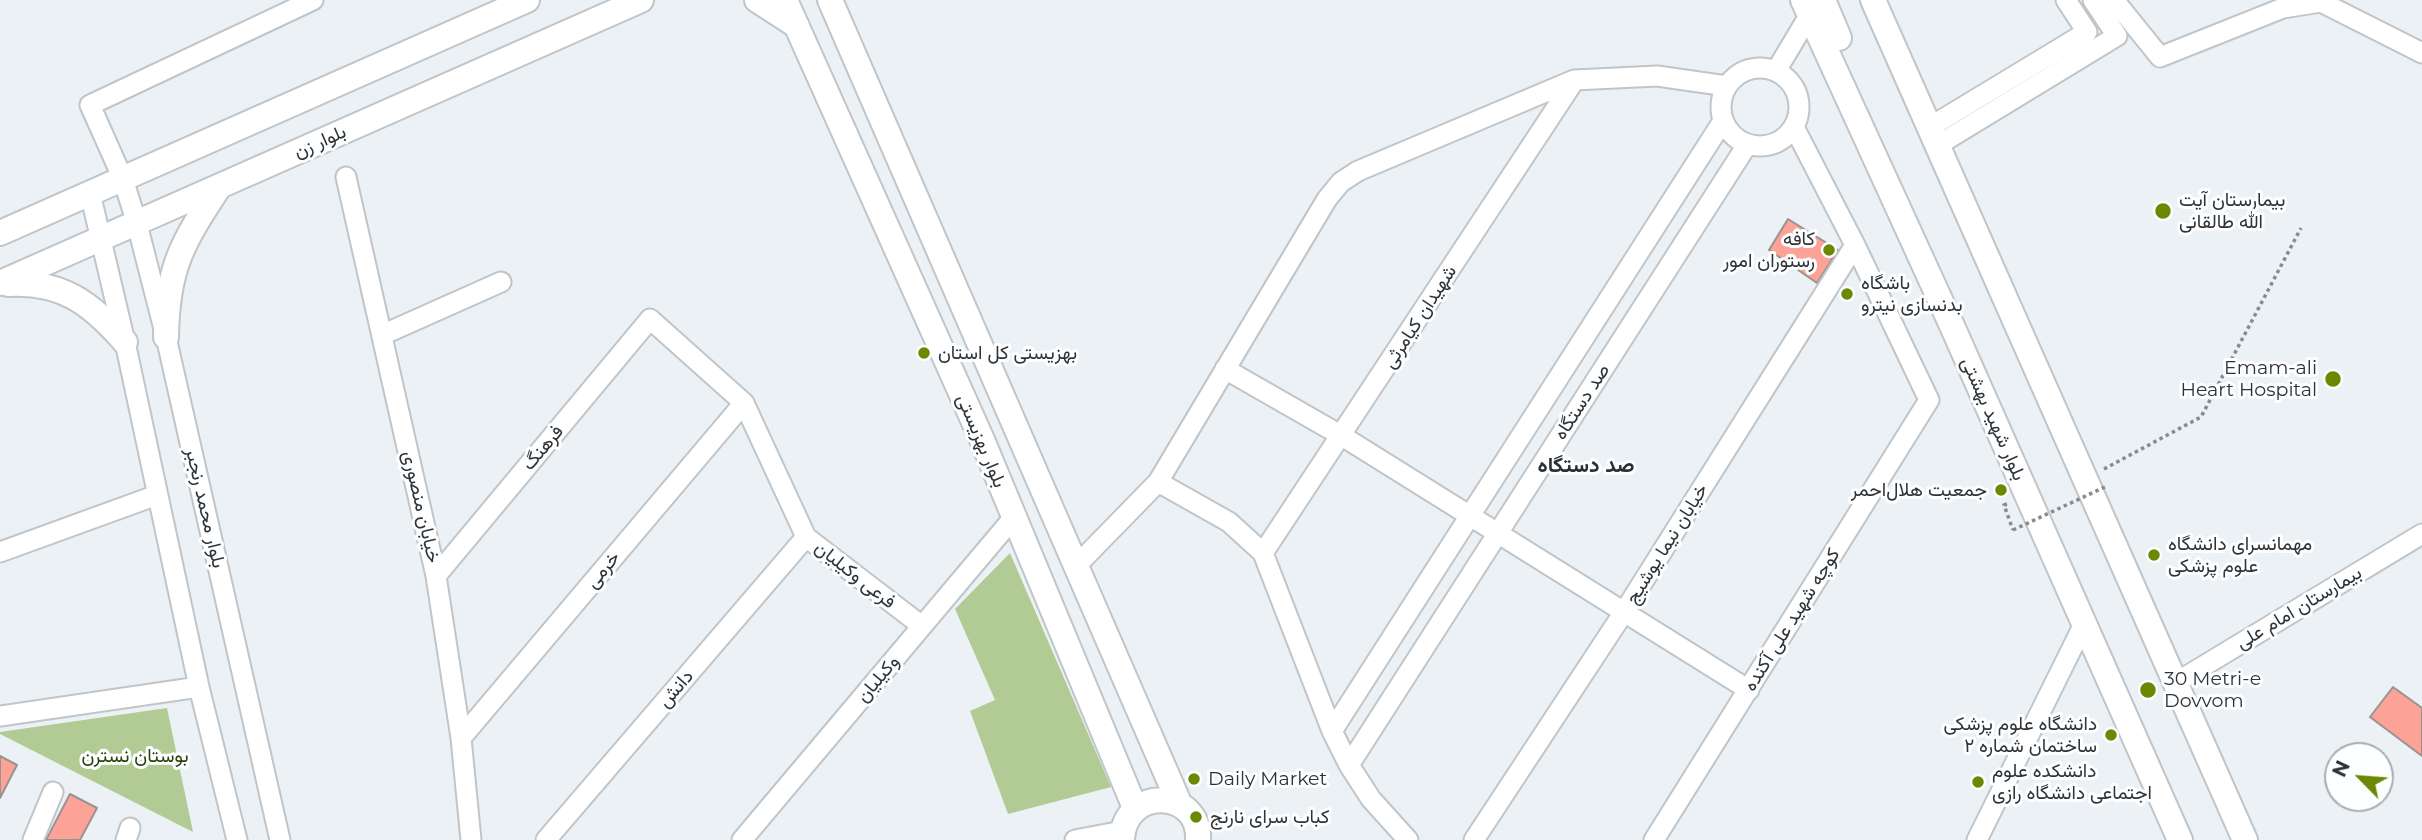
<!DOCTYPE html>
<html>
<head>
<meta charset="utf-8">
<style>
	body { margin:0 }
	#map { position:relative; width:2422px; height:840px; overflow:hidden; background:#ecf1f5; font-family:Montserrat,sans-serif }
	canvas { display:block }
	.north { position:absolute; left:2324px; top:742px; width:70px; height:70px; box-sizing:border-box; background:#fdfeff; border:2px solid #abacae; border-radius:50%; rotate:295deg; font-size:19px; font-weight:700; line-height:28px; text-align:center; color:#303234 }
	.north::after { content:''; display:block; margin:auto; width:24px; height:32px; background:#6a8800; clip-path:polygon(50% 0,100% 100%,50% 72%,0 100%) }
</style>
</head>
<body>
<div id="map">
<canvas width="2422" height="840"></canvas>
<div class="north">N</div>
</div>
<script>
const g = document.querySelector('canvas').getContext('2d');
g.lineJoin = 'round';
function fillPath(path, color) {
  g.fillStyle = color;
  g.fill(path, 'evenodd');
}
function stroke(path, color, width, dash) {
  g.strokeStyle = color;
  g.lineWidth = width;
  g.lineCap = dash ? 'butt' : 'round';
  g.setLineDash(dash || []);
  g.stroke(path);
}
function drawText(font, color, halo, rows, align = 'center') {
  g.font = font + ' Montserrat,Vazirmatn,sans-serif';
  g.lineWidth = 6;
  g.setLineDash([]);
  g.textBaseline = 'middle';
  g.strokeStyle = halo;
  g.fillStyle = color;
  for (const [text, x, y, turn = 0] of rows) {
    g.save();
    g.translate(x, y);
    g.rotate((+turn || 0) * Math.PI / 180);
    g.textAlign = isNaN(turn) ? turn : align;
    if (halo) g.strokeText(text, 0, 0);
    g.fillText(text, 0, 0);
    g.restore();
  }
}
fillPath(new Path2D(`
	M1010 553 1111 787 1008 814 970 711 995 700 955 609Z
	M167 708 193 832 0 734V732Z`), '#b2ca94');
const building = new Path2D(`
	M1788 219 1838 250 1817 283 1769 250Z
	M2393 687 2422 708V756L2370 717Z
	M0 756 17 765 0 798Z
	M70 794 97 808 80 840H46Z`);
fillPath(building, '#fca297');
stroke(building, '#999392', 2);
const minor = new Path2D(`
	M2114 0 2160 57 2283 8 2321 2 2422 53
	M1721 107a39 39 0 1 1 78 0a39 39 0 1 1-78 0Z
	M1776 71 1810 14
	M1930 127 2087 32 2066 0
	M1938 145 2117 36 2093 0
	M346 177 436 576 461 738 471 840
	M90 193 125 342 199 687 237 840
	M382 335 501 282
	M1225 369 1342 436 1749 690
	M1158 482 1327 199 1341 182 1358 171 1574 80 1657 76 1727 86
	M0 552 157 495
	M1263 553 1574 81
	M1076 566 1158 482 1229 522 1263 553 1332 731 1349 765 1371 799 1408 840
	M436 576 650 319 744 403 806 537 922 626
	M2177 682 2422 534
	M0 716 199 687
	M1332 731 1723 121
	M461 738 744 403
	M1349 765 1747 145
	M33 840 53 792
	M126 840 130 828
	M280 840 166 337 137 224 123 179 90 105 313 0
	M546 840 806 537
	M742 840 1014 517
	M1075 840 1122 831
	M1474 840 1624 612 1855 245
	M1654 840 1929 400 1855 245 1794 127
	M1977 840 2084 624`);
const major = new Path2D(`
	M757 0 797 26
	M785 0 983 442 1135 808
	M830 0 1180 805
	M1803 0 1953 328 2180 840
	M1823 0 1839 38
	M1873 0 2245 840
	M0 233 527 0
	M0 283 641 0
	M8 284C62 281 91 303 125 342
	M166 337C167 268 182 243 219 187
	M1122 840C1124 785 1201 789 1198 840`);
stroke(minor, '#c0c5c9', 23);
stroke(major, '#c0c5c9', 28);
stroke(new Path2D(`
	M2104 469 2201 417 2301 228
	M2007 504 2004 505 2013 530`), '#888b8e', 3.5, [3.5, 3.5]);
stroke(minor, '#fff', 19);
stroke(major, '#fff', 24);
stroke(new Path2D(`
	M2013 530 2107 486`), '#888b8e', 3.5, [3.5, 3.5]);
for (const [x, y, r, color] of [
	[2163,211,9,"#6a8800"],
	[1829,250,7,"#6a8800"],
	[1847,294,7,"#6a8800"],
	[924,353,7,"#6a8800"],
	[2333,379,9,"#6a8800"],
	[2001,490,7,"#6a8800"],
	[2154,555,7,"#6a8800"],
	[2148,690,9,"#6a8800"],
	[2111,735,7,"#6a8800"],
	[1194,779,7,"#6a8800"],
	[1978,782,7,"#6a8800"],
	[1196,817,7,"#6a8800"]
]) {
  const dot = new Path2D();
  dot.arc(x, y, r, 0, 2 * Math.PI);
  g.fillStyle = color;
  g.fill(dot);
  stroke(dot, '#fdfeff', 2.5);
}
drawText('19px', '#303234', '#fdfeff', [
	["بلوار زن",320,142,-24],
	["شهیدان کیامرثی",1420,317,-57],
	["صد دستگاه",1582,402,-57],
	["بلوار شهید بهشتی",1993,419,66],
	["بلوار بهزیستی",981,441,67],
	["فرهنگ",543,448,-50],
	["خیابان منصوری",421,507,77],
	["بلوار محمد رنجبر",205,508,77],
	["خیابان نیما یوشیج",1667,544,-58],
	["خرمی",603,570,-50],
	["فرعی وکیلیان",855,575,38],
	["بیمارستان امام علی",2299,608,-31],
	["کوچه شهید علی آکنده",1792,620,-58],
	["وکیلیان",878,679,-50],
	["دانش",676,689,-49]
]);
drawText('19px', '#303234', '#fdfeff', [
	["بیمارستان آیت",2179,200],
	["الله طالقانی",2179,222],
	["کافه",1815,239,"right"],
	["رستوران امور",1815,261,"right"],
	["باشگاه",1861,283],
	["بدنسازی نیترو",1861,305],
	["بهزیستی کل استان",938,353],
	["Emam-ali",2317,368,"right"],
	["Heart Hospital",2317,390,"right"],
	["جمعیت هلال‌احمر",1987,490,"right"],
	["مهمانسرای دانشگاه",2168,544],
	["علوم پزشکی",2168,566],
	["30 Metri-e",2164,679],
	["Dovvom",2164,701],
	["دانشگاه علوم پزشکی",2097,724,"right"],
	["ساختمان شماره ۲",2097,746,"right"],
	["دانشکده علوم",1992,771],
	["اجتماعی دانشگاه رازی",1992,793],
	["Daily Market",1208,779],
	["کباب سرای نارنج",1210,817]
], 'left');
drawText('19px', '#2d4108', '#fdfeff', [
	["بوستان نسترن",135,756]
]);
drawText('bold 21px', '#2c3033', '#fdfeff', [
	["صد دستگاه",1586,466]
]);
</script>
</body>
</html>
